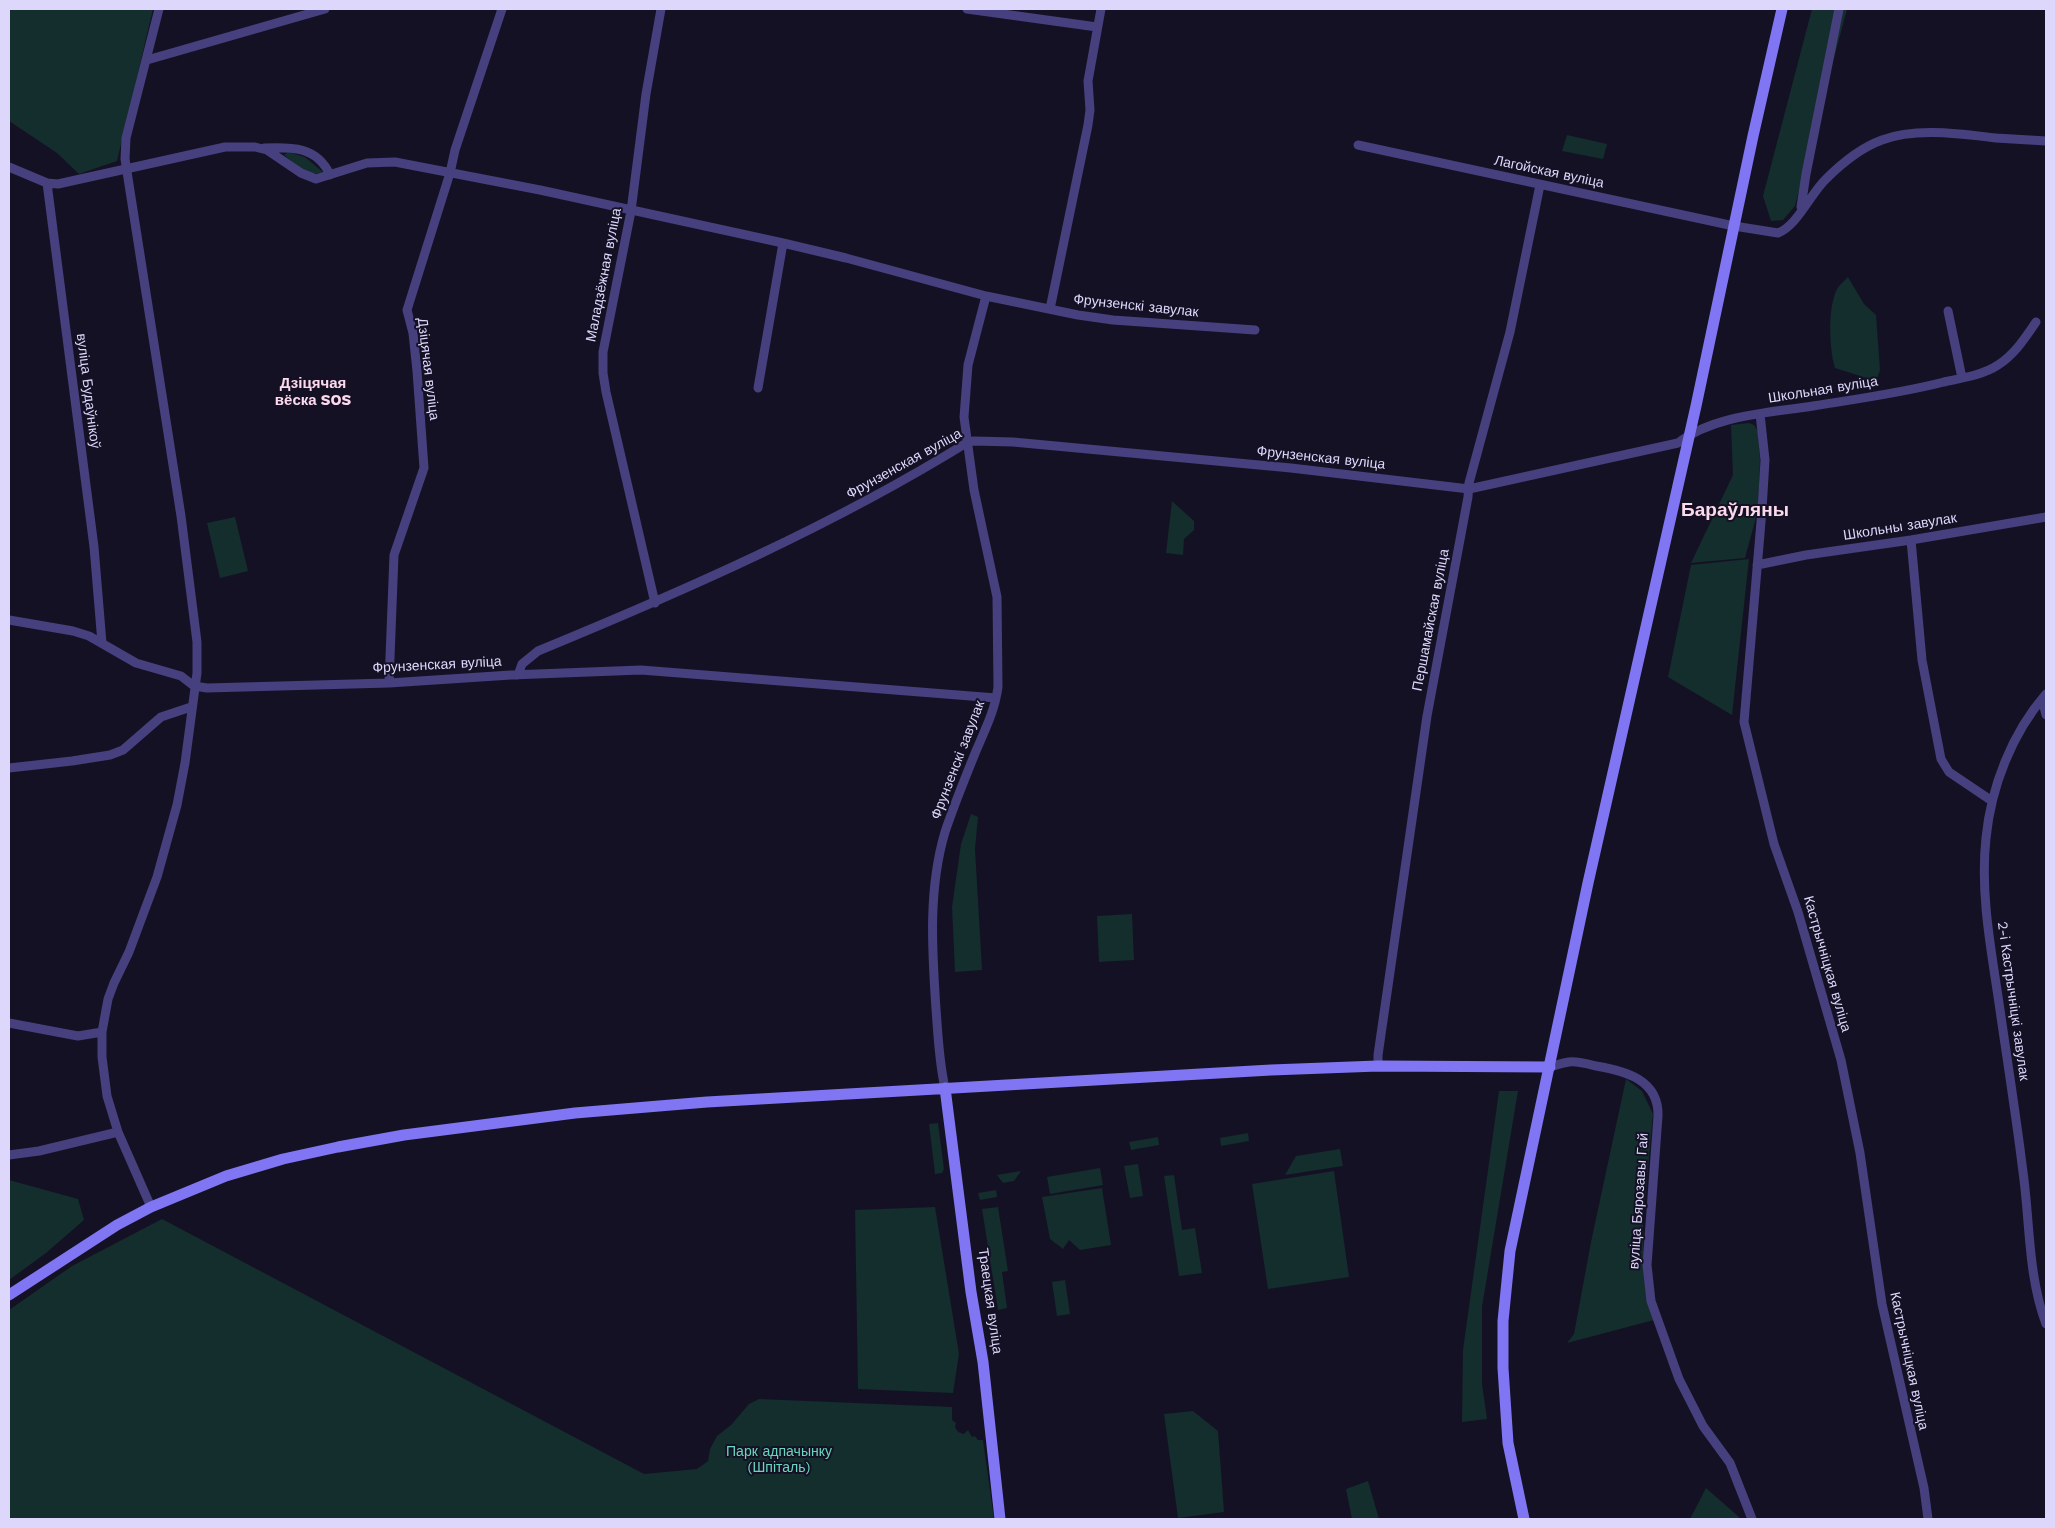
<!DOCTYPE html>
<html>
<head>
<meta charset="utf-8">
<style>
	body { margin:0 }
	#map { position:relative; width:2055px; height:1528px; overflow:hidden; background:#151124; font-family:"Work Sans",sans-serif }
	canvas { display:block }
	.frame { position:absolute; inset:0; border:10px solid #ddd7fc; pointer-events:none }
</style>
</head>
<body>
<div id="map">
<canvas width="2055" height="1528"></canvas>
<div class="frame"></div>
</div>
<script>
const g = document.querySelector('canvas').getContext('2d');
g.lineJoin = 'round';
function fillPath(path, color) {
  g.fillStyle = color;
  g.fill(path, 'evenodd');
}
function stroke(path, color, width, dash) {
  g.strokeStyle = color;
  g.lineWidth = width;
  g.lineCap = dash ? 'butt' : 'round';
  g.setLineDash(dash || []);
  g.stroke(path);
}
function drawText(font, color, halo, rows, align = 'center') {
  g.font = font + ' "Work Sans",sans-serif';
  g.lineWidth = 4;
  g.setLineDash([]);
  g.textBaseline = 'middle';
  g.strokeStyle = halo;
  g.fillStyle = color;
  for (const [text, x, y, turn = 0] of rows) {
    g.save();
    g.translate(x, y);
    g.rotate((+turn || 0) * Math.PI / 180);
    g.textAlign = isNaN(turn) ? turn : align;
    if (halo) g.strokeText(text, 0, 0);
    g.fillText(text, 0, 0);
    g.restore();
  }
}
fillPath(new Path2D(`
	M9 9H153L117 161 79 174 57 153 9 121Z
	M1812 9H1847L1795 206 1783 220 1771 221 1763 196Z
	M1567 135 1607 144 1603 159 1562 151Z
	M288 152 305 157 324 173C307 177 296 165 284 155Z
	M1848 277 1864 304 1876 315 1880 370 1876 381 1835 368C1829 349 1827 302 1839 286 1842 283 1845 280 1848 277Z
	M1749 423 1754 425 1758 431 1760 460 1758 510 1745 558 1691 563 1733 475 1731 425Z
	M1172 501 1194 521V530L1184 539 1183 555 1166 553Z
	M235 517 248 571 220 578 207 523Z
	M1749 559 1732 715 1668 677 1691 565Z
	M971 814 978 817 975 849 982 970 955 972 952 907 961 844Z
	M1132 914 1134 960 1099 962 1097 916Z
	M1626 1079 1642 1091 1653 1114 1643 1221 1644 1272 1654 1320 1567 1343 1574 1334 1591 1242Z
	M1499 1091H1518L1482 1307V1384L1487 1419 1462 1422 1463 1350Z
	M938 1123 944 1169 942 1173 935 1174 929 1124Z
	M1248 1133 1249 1141 1221 1146 1220 1138Z
	M1158 1137 1159 1145 1131 1150 1129 1142Z
	M1340 1149 1343 1166 1285 1175 1296 1156Z
	M1138 1164 1143 1196 1130 1198 1124 1166Z
	M1100 1168 1103 1185 1050 1194 1047 1177Z
	M1021 1171 1014 1181 1003 1183 997 1175Z
	M1334 1171 1349 1277 1268 1289 1252 1184Z
	M1174 1175 1182 1230 1195 1228 1202 1273 1179 1276 1164 1176Z
	M9 1180 78 1199 84 1220 46 1253 9 1280Z
	M1102 1188 1111 1245 1080 1250 1069 1240 1063 1249 1050 1239 1042 1197Z
	M996 1190 997 1197 980 1200 978 1193Z
	M935 1207 959 1354 953 1393 858 1389 855 1210Z
	M998 1207 1008 1271 1002 1272 1007 1308 998 1310 982 1209Z
	M162 1219 644 1474 697 1469 708 1461 710 1449 717 1436 731 1425 749 1404 759 1399 952 1407V1420L956 1423 955 1427 958 1432 964 1434 968 1430 972 1437 975 1436 978 1440H983L994 1519H9V1310L72 1266Z
	M1065 1280 1070 1314 1057 1316 1052 1282Z
	M1193 1411 1218 1431 1224 1512 1178 1518 1164 1414Z
	M1368 1481 1379 1519H1352L1346 1489Z
	M1706 1488 1739 1517 1740 1519H1690Z`), '#142d2d');
stroke(new Path2D(`
	M967 9 1097 27
	M147 60 325 9
	M1358 145 1734 226 1778 233C1797 226 1811 193 1826 179 1842 163 1860 148 1882 140 1916 127 1961 134 1996 138 2013 139 2030 140 2046 141
	M264 148C291 147 317 146 330 175
	M9 167 47 183 58 184 225 147H255L267 150 301 173 316 179 367 163 395 162 540 190 783 243 846 258 986 296 1078 315 1113 320 1255 330
	M47 183 94 547 102 643
	M1801 207 1806 174 1839 9
	M1050 309 1088 125 1090 110 1088 81 1101 9
	M1948 311 1962 378
	M758 388 783 243
	M1760 414 1765 460 1762 510 1744 722 1774 844 1798 912 1841 1060 1860 1153 1882 1304 1924 1488 1928 1519
	M1911 540 1922 660 1941 759 1949 772 1992 801
	M1757 565 1806 555 1911 540 2046 517
	M655 603 606 392 603 373V352L631 211 646 94 661 9
	M9 620 73 631 89 636 136 663 181 676 194 686 207 688 389 683 511 675 641 670 996 698
	M518 675 522 664 538 651C686 590 832 526 968 442L974 441 1013 442 1291 468 1469 489 1678 443C1714 415 1769 413 1813 406 1857 399 1901 393 1944 382 1962 378 1983 375 1998 365 2015 354 2025 338 2036 322
	M389 683 394 555 424 468 417 371 413 333 407 310 450 173 455 150 502 9
	M2046 694C2012 733 1991 787 1986 838 1980 893 1991 949 1999 1003 2007 1059 2016 1115 2023 1172 2030 1222 2028 1276 2046 1324
	M2042 699 2046 715
	M9 768 72 761 110 755 123 750 161 717 191 707
	M9 1023 78 1036 102 1032
	M1378 1066V1055L1427 716 1468 497 1469 483 1510 332 1540 185
	M1550 1067C1556 1065 1563 1063 1569 1062 1577 1061 1588 1064 1596 1066 1626 1071 1659 1080 1658 1116L1647 1265 1651 1301 1679 1379 1703 1426 1730 1463 1752 1519
	M945 1088C939 1062 938 1035 936 1009 932 950 928 889 945 832 954 805 965 778 976 751 985 730 995 710 998 687L997 597 974 490 964 417 968 365 986 296
	M9 1155 39 1151 118 1132
	M151 1207 118 1132 107 1096 102 1057V1032L108 999 114 983 129 952 157 877 177 805 185 763 197 673V642L181 516 125 159 126 138 159 9`), '#46407f', 9);
stroke(new Path2D(`
	M945 1088 971 1292 983 1362 1000 1519
	M9 1295 117 1225 151 1207 226 1176 283 1159 338 1147 404 1135 575 1113 707 1102 1271 1070 1378 1066 1550 1067
	M1524 1519 1508 1443 1503 1368V1321L1510 1251 1588 883 1696 406 1753 136 1782 9`), '#8076f3', 11);
drawText('14px', '#ddd7fc', '#151124', [
	["Лагойская вуліца",1549,172,12],
	["Маладзёжная вуліца",604,275,-79],
	["Фрунзенскі завулак",1136,306,6],
	["Дзіцячая вуліца",428,369,83],
	["Школьная вуліца",1823,390,-9],
	["вуліца Будаўнікоў",88,391,83],
	["Фрунзенская вуліца",1321,458,6],
	["Фрунзенская вуліца",904,464,-29],
	["Школьны завулак",1900,527,-9],
	["Першамайская вуліца",1431,620,-79],
	["Фрунзенская вуліца",437,665,-3],
	["Фрунзенскі завулак",958,760,-69],
	["Кастрычніцкая вуліца",1827,964,74],
	["2-і Кастрычніцкі завулак",2013,1001,82],
	["вуліца Бярозавы Гай",1639,1201,-86],
	["Траецкая вуліца",990,1301,82],
	["Кастрычніцкая вуліца",1909,1361,78]
]);
drawText('14px', '#69d6c0', '#151124', [
	["Парк адпачынку",779,1452],
	["(Шпіталь)",779,1468]
]);
drawText('bold 15px', '#fcd9ed', '#151124', [
	["Дзіцячая",313,384],
	["вёска SOS",313,401]
]);
drawText('bold 19px', '#fcd9ed', '#151124', [
	["Бараўляны",1735,510]
]);
</script>
</body>
</html>
